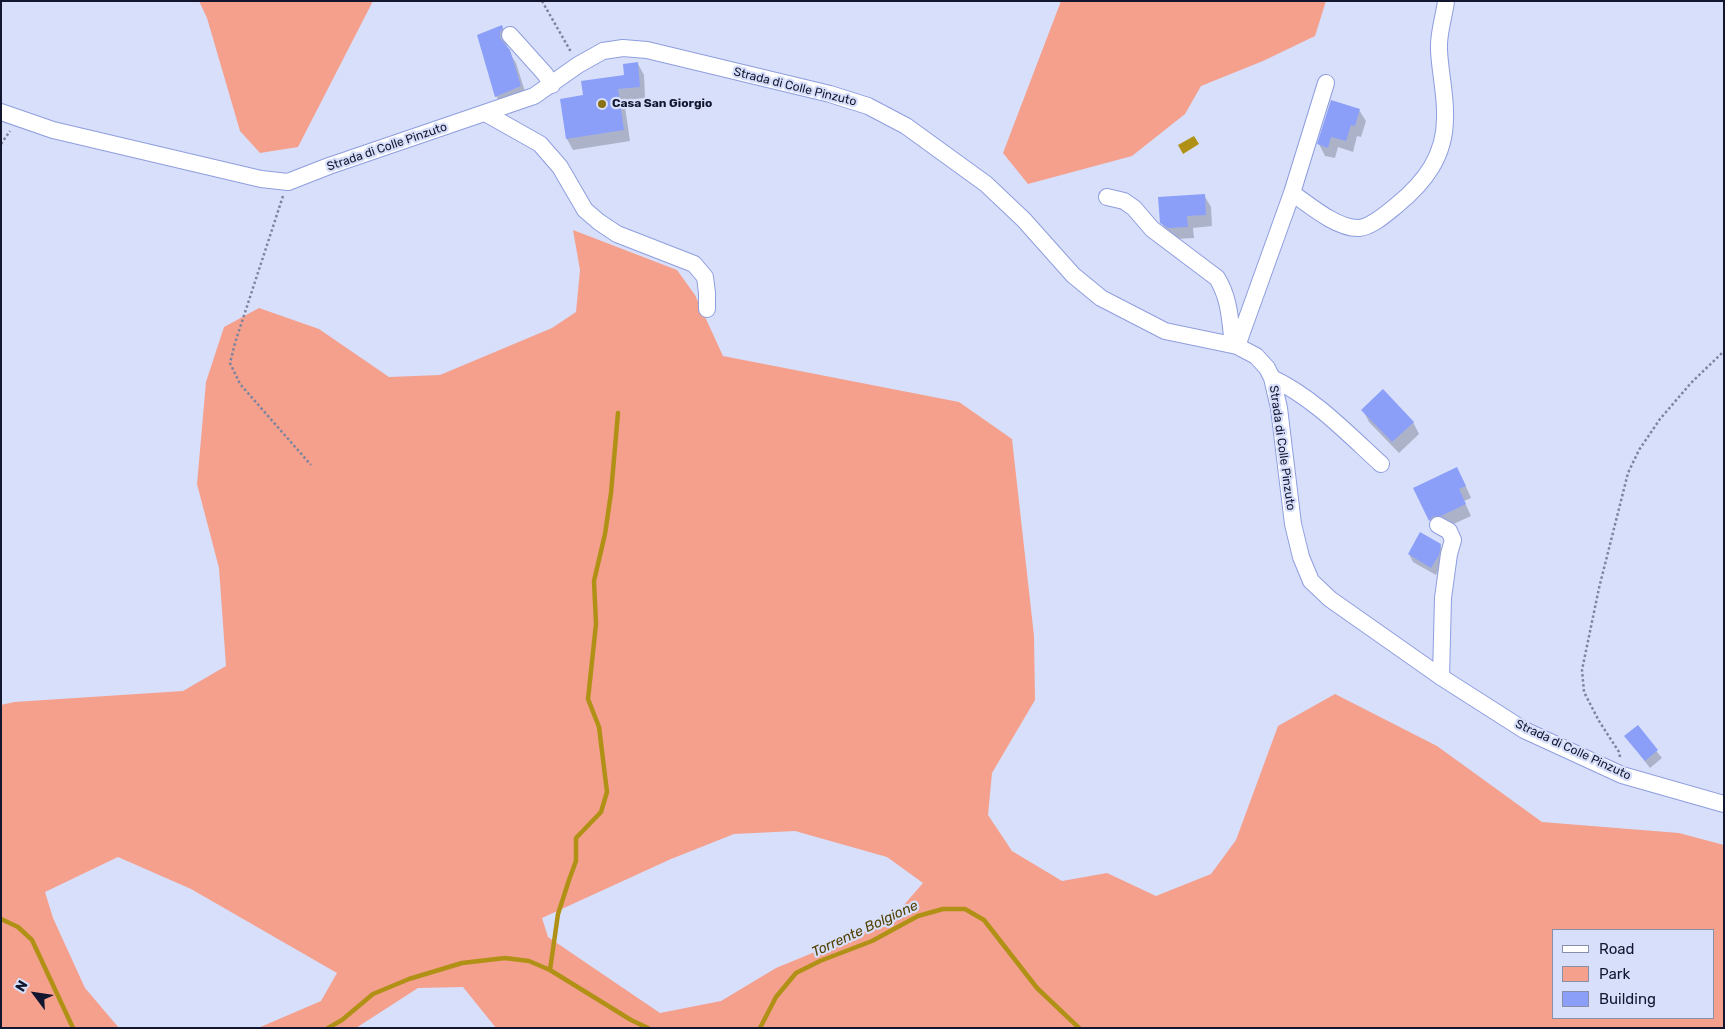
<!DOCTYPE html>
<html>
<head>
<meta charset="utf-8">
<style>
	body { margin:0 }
	#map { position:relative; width:1725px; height:1029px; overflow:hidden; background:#d8dffb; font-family:Rubik,sans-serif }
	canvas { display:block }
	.frame { position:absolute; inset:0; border:2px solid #12172f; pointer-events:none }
	.legend { position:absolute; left:1552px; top:929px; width:162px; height:90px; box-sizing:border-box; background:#d8dffb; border:1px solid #898fa9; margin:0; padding:6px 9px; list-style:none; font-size:15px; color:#12172f }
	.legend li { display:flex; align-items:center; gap:10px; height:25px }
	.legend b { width:25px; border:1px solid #898fa9 }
	.north { position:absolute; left:10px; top:969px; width:50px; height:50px; -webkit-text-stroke:4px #d8dffb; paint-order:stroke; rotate:301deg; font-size:14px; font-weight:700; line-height:20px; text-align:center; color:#12172f }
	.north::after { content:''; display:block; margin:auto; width:18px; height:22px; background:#12172f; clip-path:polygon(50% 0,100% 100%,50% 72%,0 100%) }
</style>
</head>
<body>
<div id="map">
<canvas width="1725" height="1029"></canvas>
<div class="frame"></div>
<ul class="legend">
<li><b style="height:6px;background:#fff"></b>Road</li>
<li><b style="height:14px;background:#f4a08d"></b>Park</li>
<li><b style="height:14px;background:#8b9ff8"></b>Building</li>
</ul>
<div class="north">N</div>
</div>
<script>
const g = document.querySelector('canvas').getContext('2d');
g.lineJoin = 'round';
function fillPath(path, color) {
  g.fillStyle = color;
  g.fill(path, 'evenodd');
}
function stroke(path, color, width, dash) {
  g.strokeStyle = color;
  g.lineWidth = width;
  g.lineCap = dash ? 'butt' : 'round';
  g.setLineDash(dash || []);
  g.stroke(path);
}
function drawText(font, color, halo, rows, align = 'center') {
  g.font = font + ' Rubik,sans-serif';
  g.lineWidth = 4.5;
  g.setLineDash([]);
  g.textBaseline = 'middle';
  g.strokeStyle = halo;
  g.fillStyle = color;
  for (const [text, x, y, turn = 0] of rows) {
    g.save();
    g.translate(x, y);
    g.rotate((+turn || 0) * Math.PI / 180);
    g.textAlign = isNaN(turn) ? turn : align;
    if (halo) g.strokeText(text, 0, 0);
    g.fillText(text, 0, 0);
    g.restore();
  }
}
fillPath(new Path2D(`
	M199 1H373L298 147 260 153 240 131 207 18Z
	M1061 1H1326L1315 36 1263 61 1201 86 1185 114 1132 156 1028 184 1003 153Z
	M573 230 677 270 695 295 723 356 959 402 1012 439 1034 636 1035 700 992 773 988 815 1012 851 1062 881 1107 873 1156 896 1211 874 1236 840 1278 726 1335 694 1437 746 1542 822 1679 833 1724 845V1028H496L463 987 418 988 356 1028H258L321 1001 337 973 191 889 118 857 45 892 53 918 85 988 119 1028H1V705L14 702 183 691 226 666 219 568 197 484 206 382 224 327 259 308 319 329 389 377 440 375 552 328 576 312 580 270ZM795 831 887 857 923 883 890 921 776 968 721 1001 660 1013 548 937 542 918 671 859 734 834ZM1554 930H1714V1018H1554Z`), '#f4a08d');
fillPath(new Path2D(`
	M1194 136 1199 144 1183 154 1178 145Z`), '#b09115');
fillPath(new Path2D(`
	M502 26 509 40 506 47 516 63 527 98 503 107 496 96 479 35Z
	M638 64 644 75 645 98 624 100 630 141 573 150 567 139 585 96 625 76Z
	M1359 110 1366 121 1361 137 1357 136 1353 152 1338 147 1335 158 1325 156 1319 144Z
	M1204 195 1211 207 1212 226 1193 228 1194 238 1175 239 1168 234 1161 222Z
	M1363 410 1413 422 1419 434 1399 453 1369 422Z
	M1463 480 1471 498 1464 501 1471 516 1436 532 1415 489Z
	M1440 545 1445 553 1442 563 1436 575 1413 562 1409 554Z
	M1637 727 1662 758 1650 768 1626 737Z`), '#0003');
stroke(new Path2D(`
	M1 919 18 927 32 940 73 1028
	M550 970 558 914 569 880 576 861V838L601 812 607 792 599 727 588 699 596 624 594 581 605 534 611 493 618 413
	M328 1028 342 1020 373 994 409 979 462 963 505 958 529 961 550 970 631 1020 648 1028
	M760 1028 776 997 796 973 820 961 872 941 918 916 943 909H965L984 920 1037 988 1079 1028`), '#b09115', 4.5);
fillPath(new Path2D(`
	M502 25 503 28 500 32V38L510 50 521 86 495 97 477 35Z
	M638 62 640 87 618 89 624 130 566 139 560 99 583 95 581 81 624 75 623 64Z
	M1331 100 1360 109 1355 126 1351 125 1346 141 1331 137 1328 148 1317 144Z
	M1205 194 1206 215 1187 216 1188 227 1168 228 1160 223 1158 197Z
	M1383 389 1414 422 1392 442 1361 410Z
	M1457 467 1466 486 1459 489 1466 504 1441 516H1433L1429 521 1413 488Z
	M1420 532 1441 544 1439 555 1431 568 1408 554Z
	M1638 725 1658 750 1645 761 1624 736Z`), '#8b9ff8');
const minor = new Path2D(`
	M510 35 545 74 552 85
	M1 112 53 130 261 179 288 182 329 166 534 96 578 65 603 51 623 48 647 50 830 94 868 106 906 126 986 184 1024 220 1073 275 1101 298 1165 331 1237 346 1256 356 1267 368 1272 378 1279 408 1293 524 1301 557 1311 581 1330 599 1441 677 1524 730 1622 775 1724 804
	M485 113 540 144 560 167 585 210 599 222 617 234 694 264 705 277 707 293V309
	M1292 193C1308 204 1337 229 1359 228 1372 227 1387 213 1397 205 1425 182 1445 156 1445 118 1446 96 1440 73 1439 50 1438 33 1444 18 1446 1
	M1107 197 1124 201 1134 208 1152 229 1217 278C1230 299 1230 321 1233 345
	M1237 346 1292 193 1326 83
	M1272 378C1314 398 1347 433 1381 464
	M1438 525 1449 531 1453 540 1449 554 1443 598 1441 677`);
stroke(minor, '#8e9ede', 18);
stroke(new Path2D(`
	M542 1 571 52
	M1 144 10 131
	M283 196 235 343 230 363 240 384 311 465
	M1620 757 1619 752 1599 721 1584 692 1582 670 1599 588 1628 473 1639 450 1660 419 1691 383 1724 351`), '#7e849e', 2.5, [2.5, 2.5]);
stroke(minor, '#fff', 16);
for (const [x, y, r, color] of [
	[602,104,5,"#8a7214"]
]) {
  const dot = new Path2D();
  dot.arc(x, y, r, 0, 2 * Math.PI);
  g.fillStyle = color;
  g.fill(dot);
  stroke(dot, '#d8dffb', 2);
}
drawText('12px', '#12172f', '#d8dffb', [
	["Strada di Colle Pinzuto",795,87,14],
	["Strada di Colle Pinzuto",387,147,-19],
	["Strada di Colle Pinzuto",1282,448,82],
	["Strada di Colle Pinzuto",1573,750,25]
]);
drawText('bold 12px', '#12172f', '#d8dffb', [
	["Casa San Giorgio",612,104]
], 'left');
drawText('italic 14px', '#524202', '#d8dffb', [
	["Torrente Bolgione",865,929,-25]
]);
</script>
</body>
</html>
